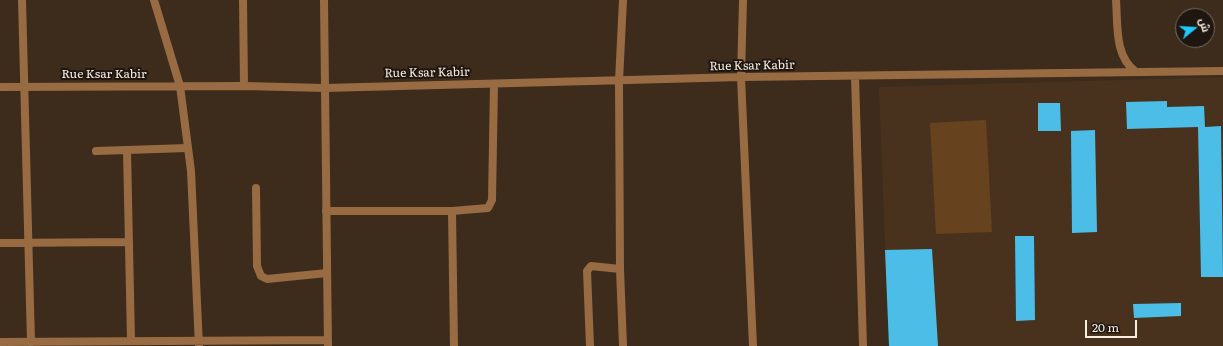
<!DOCTYPE html>
<html>
<head>
<meta charset="utf-8">
<style>
	body { margin:0 }
	#map { position:relative; width:1223px; height:346px; overflow:hidden; background:#3d2b1c; font-family:Literata,Cairo,serif }
	canvas { display:block }
	.north { position:absolute; left:1175px; top:8px; width:40px; height:40px; box-sizing:border-box; background:#1e160f; border:1px solid #756c63; border-radius:50%; rotate:72deg; font-size:11px; font-weight:700; line-height:16px; text-align:center; color:#f8ece2 }
	.north::after { content:''; display:block; margin:auto; width:14px; height:18px; background:#20c9fd; clip-path:polygon(50% 0,100% 100%,50% 72%,0 100%) }
	.scale { position:absolute; left:1085px; top:320px; width:52px; height:18px; box-sizing:border-box; border:2px solid #f8ece2; border-top:0; padding-left:5px; font-size:12px; line-height:14px; white-space:nowrap; color:#f8ece2; -webkit-text-stroke:3px #1e160f; paint-order:stroke }
</style>
</head>
<body>
<div id="map">
<canvas width="1223" height="346"></canvas>
<div class="north">ش</div>
<div class="scale">20 m</div>
</div>
<script>
const g = document.querySelector('canvas').getContext('2d');
g.lineJoin = 'round';
function fillPath(path, color) {
  g.fillStyle = color;
  g.fill(path, 'evenodd');
}
function stroke(path, color, width, dash) {
  g.strokeStyle = color;
  g.lineWidth = width;
  g.lineCap = dash ? 'butt' : 'round';
  g.setLineDash(dash || []);
  g.stroke(path);
}
function drawText(font, color, halo, rows, align = 'center') {
  g.font = font + ' Literata,serif';
  g.lineWidth = 4;
  g.setLineDash([]);
  g.textBaseline = 'middle';
  g.strokeStyle = halo;
  g.fillStyle = color;
  for (const [text, x, y, turn = 0] of rows) {
    g.save();
    g.translate(x, y);
    g.rotate((+turn || 0) * Math.PI / 180);
    g.textAlign = isNaN(turn) ? turn : align;
    if (halo) g.strokeText(text, 0, 0);
    g.fillText(text, 0, 0);
    g.restore();
  }
}
fillPath(new Path2D(`
	M1223 77V346H889L879 87Z`), '#49321d');
fillPath(new Path2D(`
	M986 120 992 232 936 234 930 123Z`), '#67421f');
fillPath(new Path2D(`
	M1167 101V107L1204 106 1205 127 1221 126 1223 277H1201L1198 127 1127 129 1126 102Z
	M1038 103H1060L1061 131H1038Z
	M1095 130 1097 232 1072 233 1071 131Z
	M1015 236H1034L1035 320 1016 321Z
	M932 249 938 346H889L885 250Z
	M1181 303V316L1134 318 1133 304Z`), '#4bbde7');
stroke(new Path2D(`
	M22 0 31 342
	M243 0 244 86
	M619 81 623 0
	M127 150 131 341
	M96 151 187 148
	M256 188 257 266 261 276 267 279 327 273
	M326 211H452L488 208 492 200 494 84
	M452 211 454 346
	M0 243 129 242`), '#986b43', 8);
stroke(new Path2D(`
	M154 0 180 86 191 171 199 346
	M324 0 328 346
	M743 0 741 77 753 346
	M1116 0C1118 25 1114 56 1136 72
	M855 76 863 346
	M0 87 244 86 325 88 741 77 1223 71
	M620 269 623 346
	M0 342 328 340
	M590 346 587 271 591 266 620 269 619 81`), '#986b43', 8);
drawText('12px', '#f8ece2', '#1e160f', [
	["Rue Ksar Kabir",752,66,-1],
	["Rue Ksar Kabir",427,73,-1],
	["Rue Ksar Kabir",104,74]
]);
</script>
</body>
</html>
